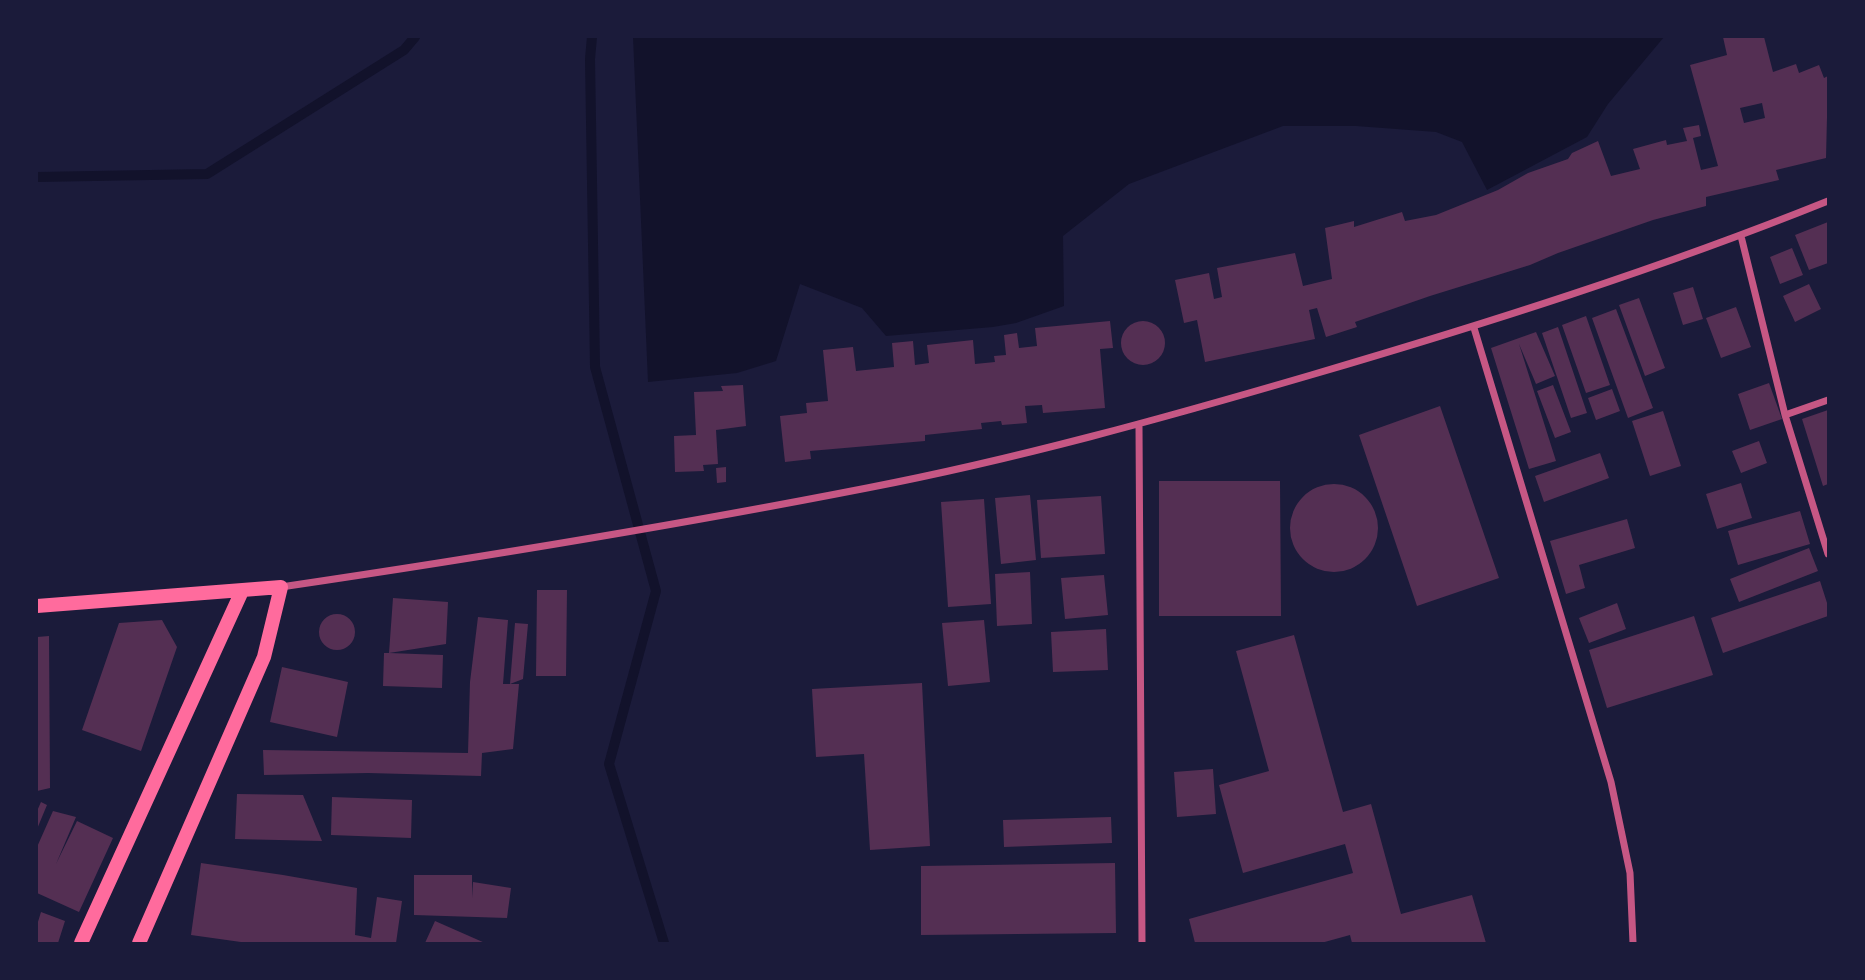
<!DOCTYPE html>
<html>
<head>
<meta charset="utf-8">
<style>
	body { margin:0 }
	#map { position:relative; width:1865px; height:980px; overflow:hidden; background:#1b1b3a; font-family:"Nunito Sans",sans-serif }
	canvas { display:block }
	.frame { position:absolute; inset:0; border:38px solid #1b1b3a; pointer-events:none }
</style>
</head>
<body>
<div id="map">
<canvas width="1865" height="980"></canvas>
<div class="frame"></div>
</div>
<script>
const g = document.querySelector('canvas').getContext('2d');
g.lineJoin = 'round';
function fillPath(path, color) {
  g.fillStyle = color;
  g.fill(path, 'evenodd');
}
function stroke(path, color, width, dash) {
  g.strokeStyle = color;
  g.lineWidth = width;
  g.lineCap = dash ? 'butt' : 'round';
  g.setLineDash(dash || []);
  g.stroke(path);
}
fillPath(new Path2D(`
	M633 37H1664L1608 104 1587 137 1487 190 1462 142 1436 132 1356 126H1283L1129 184 1063 236 1064 306 1016 323 993 327 886 336 862 308 800 284 776 361 737 373 648 382Z`), '#12122b');
stroke(new Path2D(`
	M592 37 590 59 595 367 656 591 609 764 664 943
	M37 177 207 174 404 50 415 37`), '#12122b', 10);
fillPath(new Path2D(`
	M1723 37H1764L1773 72 1796 64 1799 73 1819 65 1824 78 1828 76 1826 158 1776 170 1779 180 1706 197V206L1653 220 1558 253 1530 265 1430 296 1355 322 1357 327 1326 337 1317 308 1309 310 1315 339 1205 362 1197 320 1184 323 1175 280 1209 273 1214 299 1222 297 1217 268 1295 253 1303 286 1332 279 1325 228 1354 221V227L1402 212 1405 221 1436 215 1498 190 1528 173 1568 159 1572 153 1598 141 1611 176 1640 169 1633 149 1666 140 1667 145 1687 141 1683 128 1699 125 1701 136 1693 138 1701 170 1718 166 1690 65 1727 55ZM1762 103 1765 118 1744 123 1740 108Z
	M1828 222V263L1809 270 1795 235Z
	M1792 248 1803 275 1780 284 1770 257Z
	M1809 284 1821 309 1795 322 1783 296Z
	M1693 287 1703 319 1683 325 1673 293Z
	M1639 298 1665 368 1645 376 1619 305Z
	M1736 307 1751 347 1721 358 1706 318Z
	M1616 309 1653 408 1628 418 1592 318Z
	M1586 316 1610 385 1586 393 1562 325Z
	M1121 343a22 22 0 1 1 44 0a22 22 0 1 1-44 0Z
	M1110 321 1113 348 1100 349 1105 408 1043 413 1042 405 1025 406 1027 423 1002 425 1001 421 981 423 982 429 925 435V441L810 451 811 459 785 462 780 416 807 413 806 403 828 401 823 350 853 347 856 371 894 367 892 343 913 341 915 365 929 363 927 345 973 340 975 364 995 362 994 356 1006 355 1004 335 1017 333 1019 348 1037 346 1035 328Z
	M1558 327 1587 413 1571 418 1542 333Z
	M1536 332 1555 376 1536 384 1519 344 1556 461 1529 469 1491 348Z
	M1769 383 1782 419 1750 430 1738 394Z
	M743 385 746 426 716 430 718 464 703 465 704 471 675 472 674 436 696 435 694 392 723 391 721 386Z
	M1553 385 1571 432 1555 438 1537 391Z
	M1612 389 1620 411 1596 420 1588 398Z
	M1440 406 1499 578 1417 606 1359 435Z
	M1828 410V484L1823 486 1802 419Z
	M1663 411 1681 466 1650 476 1632 421Z
	M1759 441 1767 463 1741 473 1732 451Z
	M1600 453 1609 478 1544 502 1535 476Z
	M726 467V482L717 483 716 468Z
	M1159 481H1280L1281 616H1159Z
	M1741 483 1752 518 1717 529 1706 494Z
	M1290 528a44 44 0 1 1 88 0a44 44 0 1 1-88 0Z
	M1030 495 1036 560 1001 564 995 498Z
	M1101 496 1105 554 1041 558 1037 500Z
	M984 499 991 604 948 607 941 502Z
	M1800 511 1810 544 1738 565 1728 531Z
	M1627 519 1635 548 1579 565 1585 588 1566 594 1550 541Z
	M1809 548 1818 571 1739 602 1730 579Z
	M1030 572 1032 624 997 626 995 574Z
	M1104 575 1108 615 1065 619 1061 578Z
	M1820 581 1828 606V616L1723 653 1711 618Z
	M537 590H567L566 676H536Z
	M393 598 448 602 446 644 389 653 443 655 442 688 383 686 384 653H389Z
	M1617 603 1626 629 1589 643 1579 618Z
	M319 632a18 18 0 1 1 36 0a18 18 0 1 1-36 0Z
	M1694 616 1713 675 1607 708 1589 650Z
	M478 617 508 620 503 684H519L513 749 482 753 481 776 368 773 264 775 263 750 468 753 470 682Z
	M162 620 177 647 141 751 82 730 119 623Z
	M984 620 990 682 948 686 942 623Z
	M515 623 528 624 523 679 510 684Z
	M1106 629 1108 670 1053 672 1051 632Z
	M1294 635 1343 812 1371 804 1401 914 1472 895 1486 943H1352L1350 935 1321 943H1195L1189 919 1353 873 1345 844 1243 873 1219 785 1269 771 1236 651Z
	M49 636 50 788 37 791V637Z
	M282 667 348 682 337 737 270 722Z
	M922 683 930 846 870 850 864 754 816 757 812 689Z
	M1213 769 1216 814 1177 817 1174 772Z
	M237 794 303 795 322 841 235 839Z
	M332 797 412 800 411 838 331 835Z
	M41 802 47 805 37 829V811Z
	M53 811 76 817 56 864 77 821 113 838 79 912 37 893V847Z
	M1111 817 1112 843 1004 847 1003 820Z
	M201 863 283 875 357 888 355 935 371 938 377 897 402 901 396 943H248L191 935Z
	M1115 863 1116 933 921 935V866Z
	M414 875H472V898L473 882 511 888 507 918 414 915Z
	M41 912 65 921 58 943H37V925Z
	M435 921 485 943H425Z`), '#542f53');
stroke(new Path2D(`
	M1741 236 1785 415 1828 554
	M1474 328 1611 782 1630 873 1633 943
	M1785 415 1828 400
	M1139 426 1142 943
	M281 587C477 558 673 526 867 488 1017 459 1164 418 1311 375 1485 324 1659 269 1828 201`), '#c65784', 7);
stroke(new Path2D(`
	M37 606 281 587 264 657 139 943
	M81 943 242 591`), '#ff6b9d', 14);
</script>
</body>
</html>
